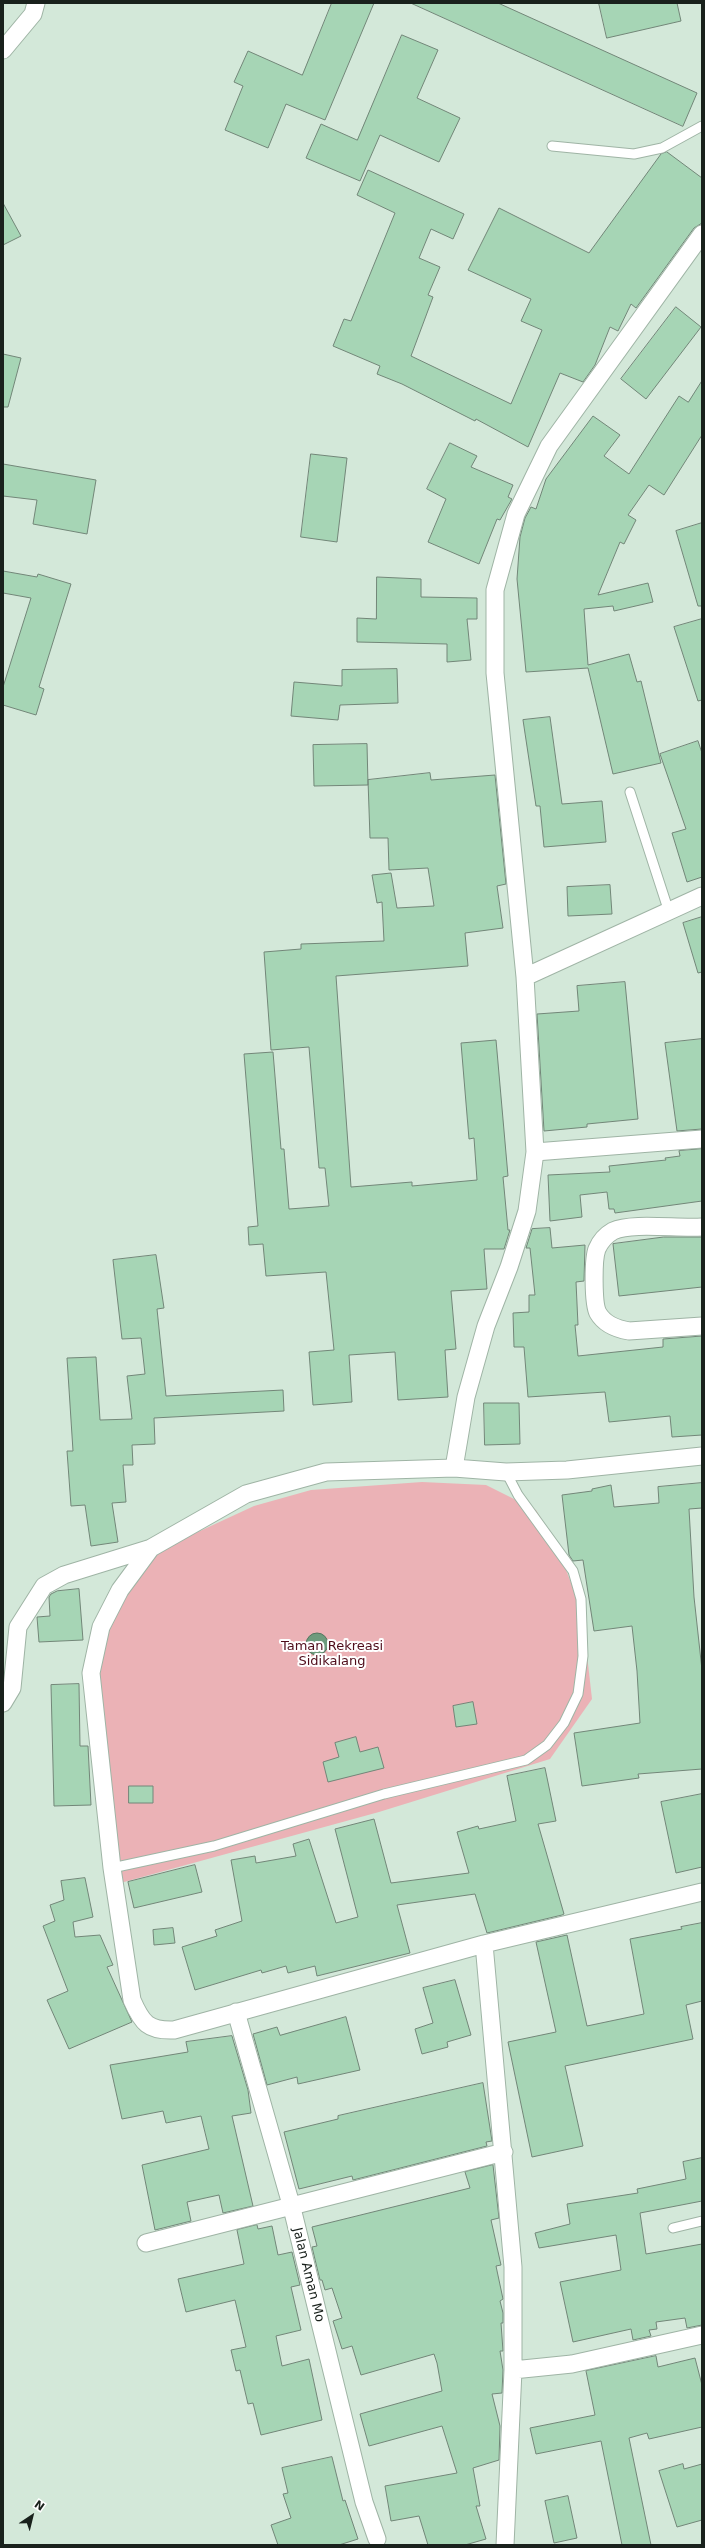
<!DOCTYPE html>
<html>
<head>
<meta charset="utf-8">
<style>
	body { margin:0 }
	#map { position:relative; width:705px; height:2548px; overflow:hidden; background:#d3e8d9; font-family:"DejaVu Sans",sans-serif }
	canvas { display:block }
	.frame { position:absolute; inset:0; border:4px solid #19211c; pointer-events:none }
	.north { position:absolute; left:12px; top:2496px; width:40px; height:40px; -webkit-text-stroke:3px #fff; paint-order:stroke; rotate:35deg; font-size:11px; font-weight:700; line-height:16px; text-align:center; color:#19211c }
	.north::after { content:''; display:block; margin:auto; width:14px; height:18px; background:#19211c; clip-path:polygon(50% 0,100% 100%,50% 72%,0 100%) }
</style>
</head>
<body>
<div id="map">
<canvas width="705" height="2548"></canvas>
<div class="frame"></div>
<div class="north">N</div>
</div>
<script>
const g = document.querySelector('canvas').getContext('2d');
g.lineJoin = 'round';
function fillPath(path, color) {
  g.fillStyle = color;
  g.fill(path, 'evenodd');
}
function stroke(path, color, width, dash) {
  g.strokeStyle = color;
  g.lineWidth = width;
  g.lineCap = dash ? 'butt' : 'round';
  g.setLineDash(dash || []);
  g.stroke(path);
}
function drawText(font, color, halo, rows, align = 'center') {
  g.font = font + ' "DejaVu Sans",sans-serif';
  g.lineWidth = 4;
  g.setLineDash([]);
  g.textBaseline = 'middle';
  g.strokeStyle = halo;
  g.fillStyle = color;
  for (const [text, x, y, turn = 0] of rows) {
    g.save();
    g.translate(x, y);
    g.rotate((+turn || 0) * Math.PI / 180);
    g.textAlign = isNaN(turn) ? turn : align;
    if (halo) g.strokeText(text, 0, 0);
    g.fillText(text, 0, 0);
    g.restore();
  }
}
fillPath(new Path2D(`
	M422 1482 486 1485 536 1510 554 1539 582 1611 592 1699 550 1759 379 1812 113 1885 96 1664 104 1611 150 1558 187 1537 254 1506 311 1490Z`), '#ebb2b6');
const water = new Path2D(`
	M306 1644a11 11 0 1 1 22 0a11 11 0 1 1-22 0Z`);
fillPath(water, '#6e9b7d');
stroke(water, '#547660', 1);
const building = new Path2D(`
	M332 3H374L325 120 286 104 268 148 225 130 243 86 234 82 248 51 302 75Z
	M411 3H498L697 93 683 126Z
	M599 3H677L681 21 607 38Z
	M402 35 438 50 417 98 460 118 439 162 380 135 360 181 306 158 321 124 357 140Z
	M667 152 702 178V223L694 228 636 308 631 304 618 331 610 327 595 365 583 382 560 373 528 447 476 419 475 421 402 384 377 374 380 366 333 346 344 319 351 321 395 213 357 195 368 170 464 214 453 239 431 229 419 258 440 267 428 295 433 297 411 356 511 404 542 330 521 321 531 299 468 270 499 208 589 253 661 154Z
	M3 203 21 236 3 245Z
	M676 307 701 327 646 399 621 379Z
	M3 354 21 358 8 407H3Z
	M702 381V435L664 495 649 485 628 515 636 520 624 544 620 542 598 595 648 583 653 602 614 611 613 606 584 609 588 665 629 654 637 682 641 681 661 763 613 774 588 668 526 672 517 579 520 537 525 518 531 507 536 509 546 479 593 416 620 435 604 456 629 474 679 396 688 402Z
	M450 443 477 456 471 467 513 485 508 497 512 499 500 520 497 519 479 564 428 542 446 499 427 489Z
	M311 454 347 458 337 542 301 537Z
	M3 464 96 480 87 534 33 524 37 500 3 496Z
	M702 523V606H698L676 531Z
	M3 571 37 577 38 574 71 584 39 687 44 689 36 715 3 705V687L31 598 3 593Z
	M377 577 421 579V597L477 598V619H467L471 660 447 662V644L357 642V618L376 619Z
	M702 619V700L698 701 674 627Z
	M397 669 398 703 340 705 338 720 291 716 294 682 342 686V670Z
	M550 717 562 804 602 801 606 842 544 847 540 806H536L523 720Z
	M698 741 702 753V877L687 882 672 833 686 829 660 754Z
	M367 744 368 785 314 786 313 745Z
	M430 773 431 780 495 775 506 884 497 886 503 928 465 933 468 966 336 976 351 1187 412 1182V1186L477 1180 474 1138 469 1139 461 1043 496 1040 508 1176 503 1177 508 1230H510L504 1249H484L487 1289 451 1291 456 1349 445 1350 448 1397 398 1400 395 1352 349 1355 352 1402 313 1405 309 1352 334 1350 326 1272 266 1276 263 1244 249 1245 248 1227 258 1226 244 1054 273 1052 281 1149H284L289 1209 329 1206 325 1168H319L309 1047 271 1050 264 952 301 949V944L384 941 382 902 377 903 372 875 391 873 397 908 434 906 428 868 389 870 388 838H370L368 780Z
	M610 885 612 914 568 916 567 887Z
	M702 917V972L698 973 683 923Z
	M625 982 638 1119 587 1124V1127L544 1131 537 1014 579 1011 577 986Z
	M702 1039V1129L677 1131 665 1043Z
	M702 1149V1201L615 1213 614 1209H609L607 1192 580 1195 582 1217 550 1221 548 1175 610 1172 609 1166 666 1160 665 1158 680 1156 679 1151Z
	M550 1228 552 1248 585 1245 584 1281 576 1282 578 1325H575L578 1356 663 1347V1339L702 1336V1435L672 1437 670 1416 609 1422 605 1392 528 1397 524 1347H514L513 1313 529 1312V1295H535L530 1248H526L532 1229Z
	M664 1237H702V1287L619 1296 613 1244Z
	M156 1255 164 1308 157 1309 166 1396 283 1390 284 1411 154 1418 155 1444 132 1445 133 1465H123L126 1502 112 1503 118 1542 91 1546 85 1505 71 1506 67 1451H73L67 1358 96 1357 100 1420 132 1419 127 1376 145 1374 141 1338 122 1339 113 1260Z
	M484 1403H519L520 1444 485 1445Z
	M702 1483V1508L689 1509 694 1597 702 1670V1769L638 1774 639 1778 582 1786 574 1733 640 1723 637 1671 632 1626 594 1631 583 1560 573 1561 569 1555 562 1495 592 1491V1489L611 1485 614 1507 659 1503 658 1487Z
	M79 1589 83 1640 39 1642 37 1617 50 1616 49 1597 51 1594 57 1591Z
	M79 1684 80 1746H88L91 1805 54 1806 51 1685Z
	M473 1702 477 1724 456 1727 453 1706Z
	M356 1737 360 1752 378 1747 384 1768 328 1782 323 1762 339 1757 335 1743Z
	M545 1768 556 1821 538 1824 564 1914 562 1915 487 1933 475 1894 397 1905 410 1953 317 1976 315 1966 288 1973 286 1966 262 1973 261 1970 195 1990 182 1947 217 1936 215 1930 242 1921 231 1860 255 1856 256 1863 296 1856 293 1844 309 1839 336 1923 358 1917 335 1829 374 1819 391 1883 469 1873 457 1832 478 1826 479 1829 516 1821 507 1776Z
	M129 1786H153V1803H129Z
	M702 1794V1867L676 1873 661 1802Z
	M195 1865 202 1892 134 1908 128 1882Z
	M85 1878 93 1917 73 1922 75 1937 100 1935 113 1965 107 1967 132 2022 69 2049 47 2000 68 1991 43 1926 55 1921 50 1905 64 1900 61 1881Z
	M702 1923V2001L686 2005 693 2039 565 2066 583 2146 532 2157 508 2042 556 2032 536 1942 567 1935 587 2026 644 2014 630 1939 682 1929 681 1927Z
	M173 1928 175 1943 154 1945 153 1930Z
	M455 1980 471 2035 447 2042 448 2047 422 2054 415 2029 433 2023 423 1988Z
	M346 2017 360 2070 298 2084 297 2077 267 2085 253 2034 277 2027 280 2035Z
	M232 2036 248 2090 251 2113 232 2116 253 2206 223 2213 219 2195 187 2202 191 2221 155 2230 142 2165 209 2149 201 2116 166 2123 163 2111 122 2119 110 2065 188 2052 186 2042Z
	M483 2083 492 2141 486 2142 487 2146 353 2180 352 2176 299 2189 284 2132 338 2119V2116Z
	M702 2158V2201L640 2213 646 2254 702 2244V2325L687 2328 685 2318 656 2322 657 2329 649 2330 651 2336 633 2340 631 2329 573 2342 560 2282 621 2270 616 2235 539 2248 535 2233 570 2224 567 2204 638 2193 637 2189 686 2179 683 2162Z
	M493 2165 499 2218 491 2220 501 2265 496 2266 503 2299 500 2301 503 2313V2323H501L503 2351H500L503 2370 502 2393 492 2394 500 2426 499 2460 473 2468 480 2506H476L486 2539 465 2545H428L419 2516 391 2521 385 2486 457 2473 442 2426 369 2446 360 2414 442 2391 437 2363 434 2354 361 2375 352 2346 342 2349 333 2321 342 2318 332 2288 325 2290 322 2280H320L312 2247 317 2246 312 2227 470 2188 465 2172Z
	M257 2225 258 2229 272 2226 278 2255 292 2252 300 2285 291 2287 301 2330 276 2336 282 2366 309 2359 322 2420 261 2435 253 2403 248 2404 240 2370 236 2371 231 2350 246 2347 235 2300 186 2312 178 2279 244 2264 237 2230Z
	M656 2356 658 2367 695 2358 702 2385V2427L649 2439 647 2433 629 2438 651 2545H622L601 2441 536 2454 530 2428 595 2415 586 2371Z
	M332 2457 343 2501 345 2500 358 2539 339 2545H278L271 2525 291 2518 283 2494 288 2493 282 2468Z
	M683 2464 684 2469 702 2464V2520L677 2527 659 2471Z
	M568 2496 577 2538 554 2543 545 2501Z`);
fillPath(building, '#a6d5b5');
stroke(building, '#728678', 1);
const lane = new Path2D(`
	M552 146 634 154 662 148 702 126
	M630 792 669 912
	M112 1868 214 1846 384 1794 526 1760 547 1745 564 1723 578 1694 583 1656 581 1599 573 1571 518 1495 506 1472
	M673 2228 702 2221`);
const street = new Path2D(`
	M3 50 33 14 36 3
	M525 977 702 896
	M535 1152 702 1139
	M702 1227C679 1229 632 1222 613 1231 606 1235 600 1242 597 1249 593 1259 593 1304 598 1313 605 1325 617 1329 629 1331L702 1326
	M702 1456 567 1470 506 1472 454 1468 326 1472 246 1494 151 1548 120 1590 101 1627 91 1673 112 1868 132 2000C142 2023 148 2031 174 2030L484 1944 702 1892
	M454 1468 466 1397 486 1326 509 1267 527 1211 535 1152 525 977 495 673V590L516 514 549 446 702 234
	M3 1703 12 1688 18 1627 44 1586 64 1575 151 1548
	M484 1944 513 2267V2370L505 2545
	M236 2012 292 2208 364 2502 377 2539
	M146 2243 504 2152
	M513 2370 572 2364 702 2335`);
stroke(lane, '#9fb4a5', 11);
stroke(street, '#9fb4a5', 19);
stroke(lane, '#fff', 9);
stroke(street, '#fff', 17);
drawText('13px', '#4f0d1b', '#fff', [
	["Taman Rekreasi",332,1647],
	["Sidikalang",332,1662]
]);
drawText('13px', '#19211c', '#fff', [
	["Jalan Aman Mo",308,2275,76]
]);
</script>
</body>
</html>
